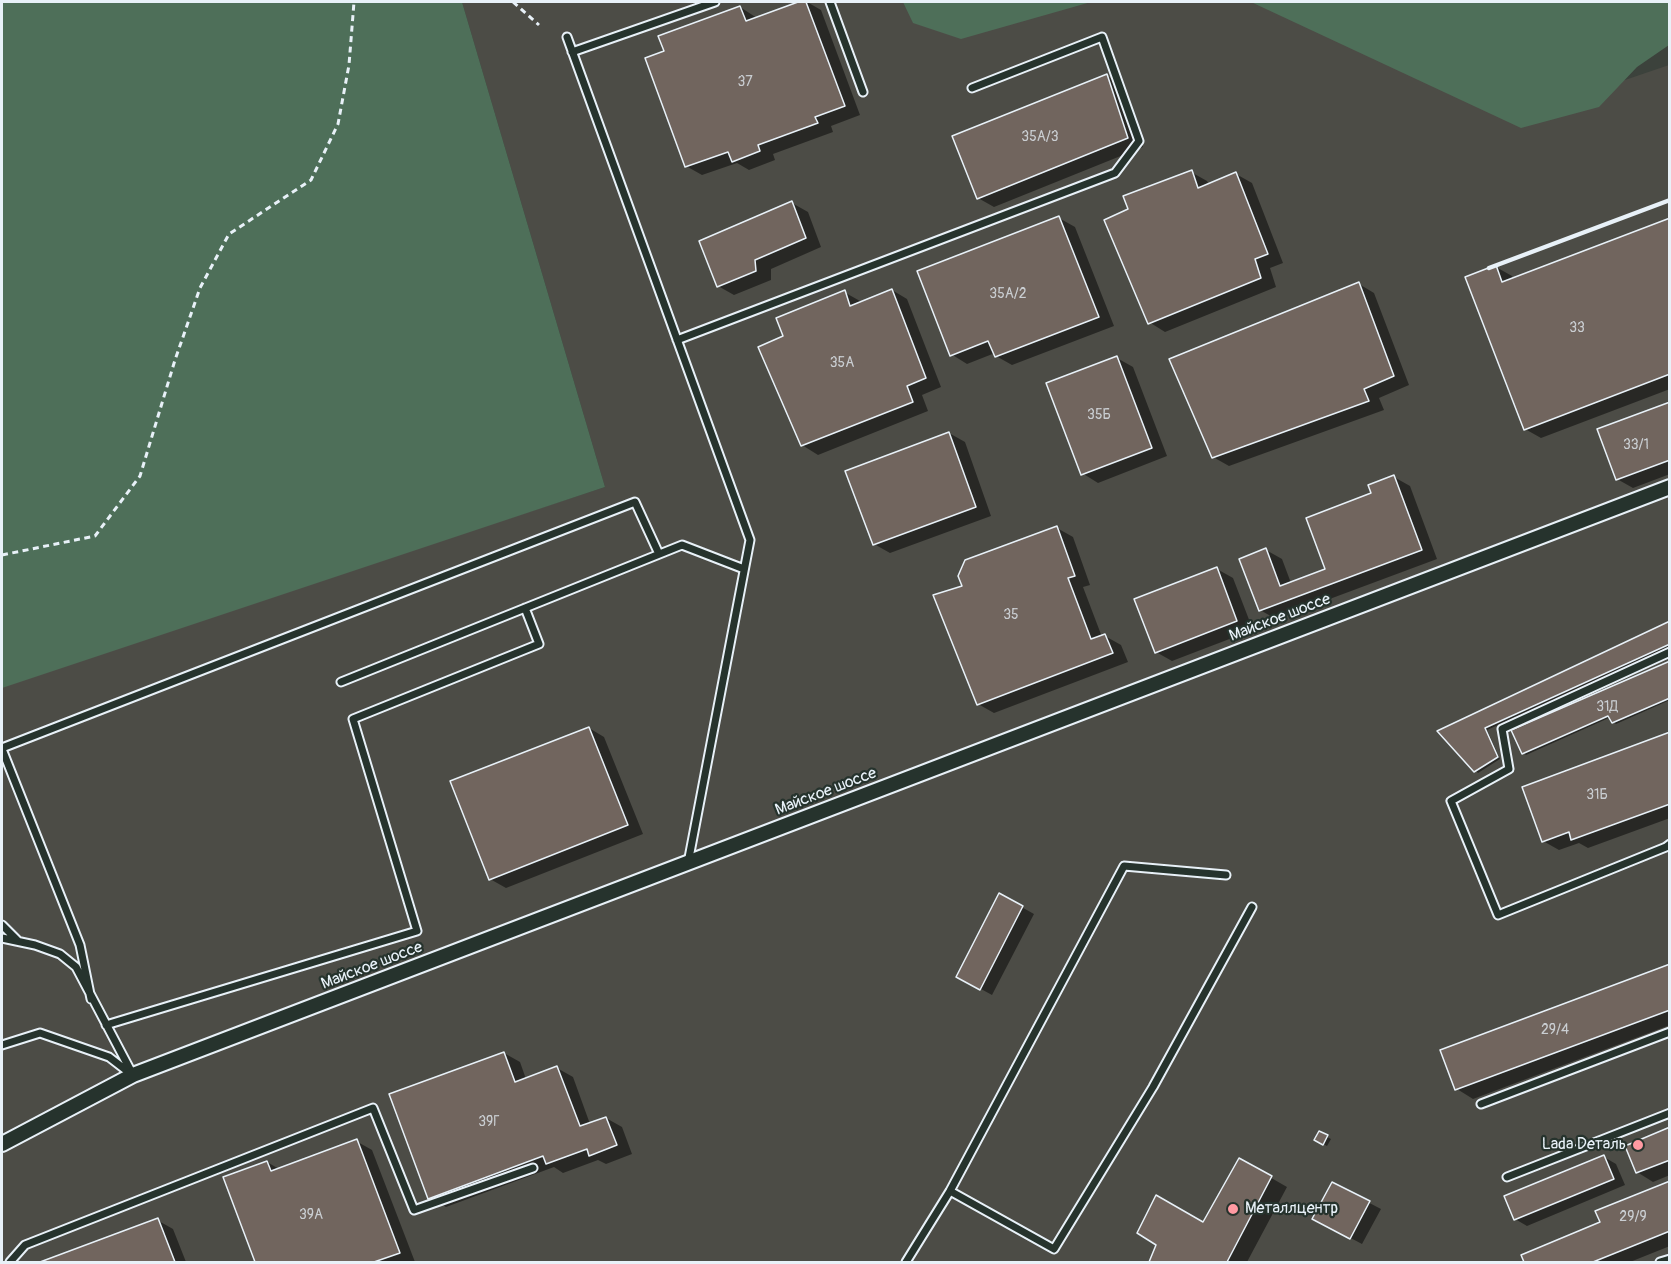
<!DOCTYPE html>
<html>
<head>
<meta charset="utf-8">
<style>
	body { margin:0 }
	#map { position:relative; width:1671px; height:1264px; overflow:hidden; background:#3c423c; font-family:Pangolin,sans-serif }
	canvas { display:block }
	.frame { position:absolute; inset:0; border:3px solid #e8f1f8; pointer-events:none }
</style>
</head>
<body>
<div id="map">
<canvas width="1671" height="1264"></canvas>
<div class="frame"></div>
</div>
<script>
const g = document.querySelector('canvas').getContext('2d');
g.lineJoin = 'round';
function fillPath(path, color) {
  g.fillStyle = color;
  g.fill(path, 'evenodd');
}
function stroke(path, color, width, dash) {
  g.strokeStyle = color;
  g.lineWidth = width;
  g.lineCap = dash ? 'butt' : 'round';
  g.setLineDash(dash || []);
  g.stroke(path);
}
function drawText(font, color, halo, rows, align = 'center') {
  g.font = font + ' Pangolin,sans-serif';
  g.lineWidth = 4.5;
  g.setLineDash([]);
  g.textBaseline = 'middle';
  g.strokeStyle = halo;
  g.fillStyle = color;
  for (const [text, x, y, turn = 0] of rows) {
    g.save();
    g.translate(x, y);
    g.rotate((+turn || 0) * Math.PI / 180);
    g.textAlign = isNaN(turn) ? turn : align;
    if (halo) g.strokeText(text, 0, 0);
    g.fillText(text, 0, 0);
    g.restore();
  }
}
fillPath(new Path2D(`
	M462 2H1307L1625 80 1669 65V1262H2V683L605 487Z`), '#4c4c46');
fillPath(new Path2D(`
	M2 2H462L605 487 2 688Z
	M903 2H1091L961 39 913 23Z
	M1251 2H1669V45L1637 67 1599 107 1521 128Z`), '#4e6f59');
fillPath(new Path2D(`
	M803 2H807L821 10 860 115 831 126 833 132 773 154 775 160 749 170 737 163 702 175 686 166 666 52 740 7 757 18Z
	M1107 76 1122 85 1143 147 994 207 978 198Z
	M1191 172 1207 181 1209 185 1236 174 1252 183 1283 263 1270 268 1276 287 1165 332 1149 322 1130 210Z
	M792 203 808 212 821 247 771 269V280L734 295 718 286Z
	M1059 218 1075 227 1114 326 1012 365 996 356 995 353 967 364 951 354Z
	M1670 220V389L1541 438 1525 429 1496 267 1512 276 1513 279Z
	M1359 284 1374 293 1409 385 1379 398 1384 410 1229 466 1213 457Z
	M892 290 907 299 941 387 922 395 928 411 818 455 802 445 785 337 844 292 860 301 861 303Z
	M1117 358 1133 367 1167 456 1098 483 1082 473Z
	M1670 403V474L1633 488 1617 479Z
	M949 433 965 442 991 516 890 553 874 544Z
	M1394 477 1410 486 1437 559 1276 619 1260 610 1266 550 1282 559 1291 583 1327 570 1373 494Z
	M1057 528 1073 537 1090 585 1083 587 1102 637 1105 636 1121 645 1128 662 994 713 978 704 964 587Z
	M1217 569 1233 578 1253 630 1172 661 1156 652Z
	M1670 623V647L1487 730 1500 759 1478 773 1439 731Z
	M1670 662V700L1616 724 1613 722 1611 717 1526 755 1523 753Z
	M589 728 604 737 643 834 506 888 490 879Z
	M1670 734V818L1588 848 1579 843 1559 850 1543 841Z
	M1000 895 1034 914 992 995 970 983Z
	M1670 965V1025L1473 1099 1457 1089Z
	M504 1053 520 1062 526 1079 557 1068 573 1077 590 1124 606 1118 622 1127 632 1154 606 1164 598 1160 563 1173 554 1167 446 1207 430 1198Z
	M1670 1129V1175L1653 1182 1637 1172Z
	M1320 1133 1331 1139 1327 1146 1316 1140Z
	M356 1141 372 1150 415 1262H257L225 1178 267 1162 279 1169Z
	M1604 1157 1616 1164 1625 1185 1527 1226 1515 1219Z
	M1240 1160 1287 1187 1247 1262H1150L1158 1245 1203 1224Z
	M1670 1182V1246L1630 1262H1526L1523 1255 1602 1223Z
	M1333 1184 1381 1209 1362 1244 1326 1225Z
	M157 1220 173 1229 186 1262H44Z`), '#0007');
const building = new Path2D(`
	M798 2H806L845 106 815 117 818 123 758 145 760 151 732 162 728 152 685 167 645 58 664 51 658 36 740 6 746 21Z
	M1107 74 1128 138 977 199 952 136Z
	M1192 170 1198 188 1236 172 1268 254 1255 259 1261 278 1148 324 1104 220 1128 209 1123 196Z
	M792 201 806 238 755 260 756 271 717 287 699 241Z
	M1059 216 1099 317 995 357 988 341 950 356 917 271Z
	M1670 218V374L1524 430 1465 277 1496 265 1502 282Z
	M1359 282 1394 376 1364 389 1369 401 1212 458 1169 359Z
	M892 289 926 378 907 386 913 402 801 446 758 347 783 336 776 318 845 290 850 306Z
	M1117 356 1152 448 1081 475 1046 383Z
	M1670 402V460L1616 480 1597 429Z
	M949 432 976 507 873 545 845 471Z
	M1394 475 1422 550 1259 611 1239 559 1266 548 1280 586 1325 569 1306 518 1371 493 1368 485Z
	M1057 526 1075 576 1068 578 1091 639 1105 634 1113 653 977 705 933 595 962 586 958 576 965 560Z
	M1217 567 1237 621 1155 653 1134 599Z
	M1670 621V644L1485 728 1498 757 1474 772 1437 731Z
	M1670 661V698L1612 723 1608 716 1522 754 1511 730Z
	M589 727 628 825 489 880 450 781Z
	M1670 732V804L1571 840 1569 832 1542 842 1522 787Z
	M999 893 1023 906 980 990 956 977Z
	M1670 964V1010L1455 1090 1440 1050Z
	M504 1052 515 1082 557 1066 580 1126 606 1117 617 1145 589 1156 587 1149 546 1164 543 1156 428 1199 389 1094Z
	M1670 1127V1160L1636 1173 1625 1146Z
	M1319 1131 1328 1135 1323 1145 1314 1140Z
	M357 1139 400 1253 374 1262H255L223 1177 267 1161 271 1171Z
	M1604 1155 1614 1179 1514 1220 1504 1196Z
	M1239 1158 1272 1176 1227 1262H1149L1156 1245 1137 1233 1156 1195 1203 1222Z
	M1670 1181V1231L1593 1262H1524L1521 1255 1600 1222 1595 1211Z
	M1332 1182 1370 1201 1350 1239 1312 1219Z
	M158 1218 175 1262H40Z`);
fillPath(building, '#71655e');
stroke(building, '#e8f1f8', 1.5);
const service = new Path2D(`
	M830 2 863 92
	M567 37 750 540 688 863
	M572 52 715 2
	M677 340 1115 173 1139 141 1102 37 972 88
	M1670 652 1502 729 1509 769 1451 801 1498 915 1666 847 1670 844
	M341 682 682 545 744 569
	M2 748 635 502 659 554
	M2 749 80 945 91 999
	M2 925 17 940
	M2 938 35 945 60 954 76 967 133 1075
	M106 1025 417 931 353 719 539 644 525 608
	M2 1045 40 1033 109 1057 131 1074
	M1481 1104 1670 1032
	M1507 1177 1670 1113
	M950 1191 1054 1249 1153 1087 1252 907
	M10 1262 25 1245 373 1108 414 1210 533 1168
	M906 1262 950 1191 1124 866 1226 875
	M1660 1262 1670 1259`);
const minor = new Path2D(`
	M2 1144 133 1075 1670 487`);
stroke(service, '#e8f1f8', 11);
stroke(minor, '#e8f1f8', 18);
stroke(new Path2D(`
	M513 2 539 25
	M2 555 95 536 140 476 175 360 200 288 229 234 311 180 338 124 349 65 354 2`), '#e8f1f8', 3, [6, 4.5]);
stroke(service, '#26332d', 7);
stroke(minor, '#26332d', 14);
stroke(new Path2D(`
	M1489 268 1670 200`), '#e8f1f8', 4.5);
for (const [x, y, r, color] of [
	[1638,1145,6,"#ff9aa2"],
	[1233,1209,6,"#ff9aa2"]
]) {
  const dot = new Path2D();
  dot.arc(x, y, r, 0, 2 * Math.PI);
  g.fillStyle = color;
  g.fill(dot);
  stroke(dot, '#26332d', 2);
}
drawText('14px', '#caced2', null, [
	["37",745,82],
	["35А/3",1040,137],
	["35А/2",1008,294],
	["33",1577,328],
	["35А",842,363],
	["35Б",1099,415],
	["33/1",1636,445],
	["35",1011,615],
	["31Д",1607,707],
	["31Б",1597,795],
	["29/4",1555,1030],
	["39Г",489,1122],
	["39А",311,1215],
	["29/9",1633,1217]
]);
drawText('16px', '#e8f1f8', '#26332d', [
	["Майское шоссе",1280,618,-21],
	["Майское шоссе",826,792,-21],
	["Майское шоссе",372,966,-21]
]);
drawText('16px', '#e8f1f8', '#26332d', [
	["Lada Dеталь",1626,1145],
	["Металлцентр",1245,1209,"left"]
], 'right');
</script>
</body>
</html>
